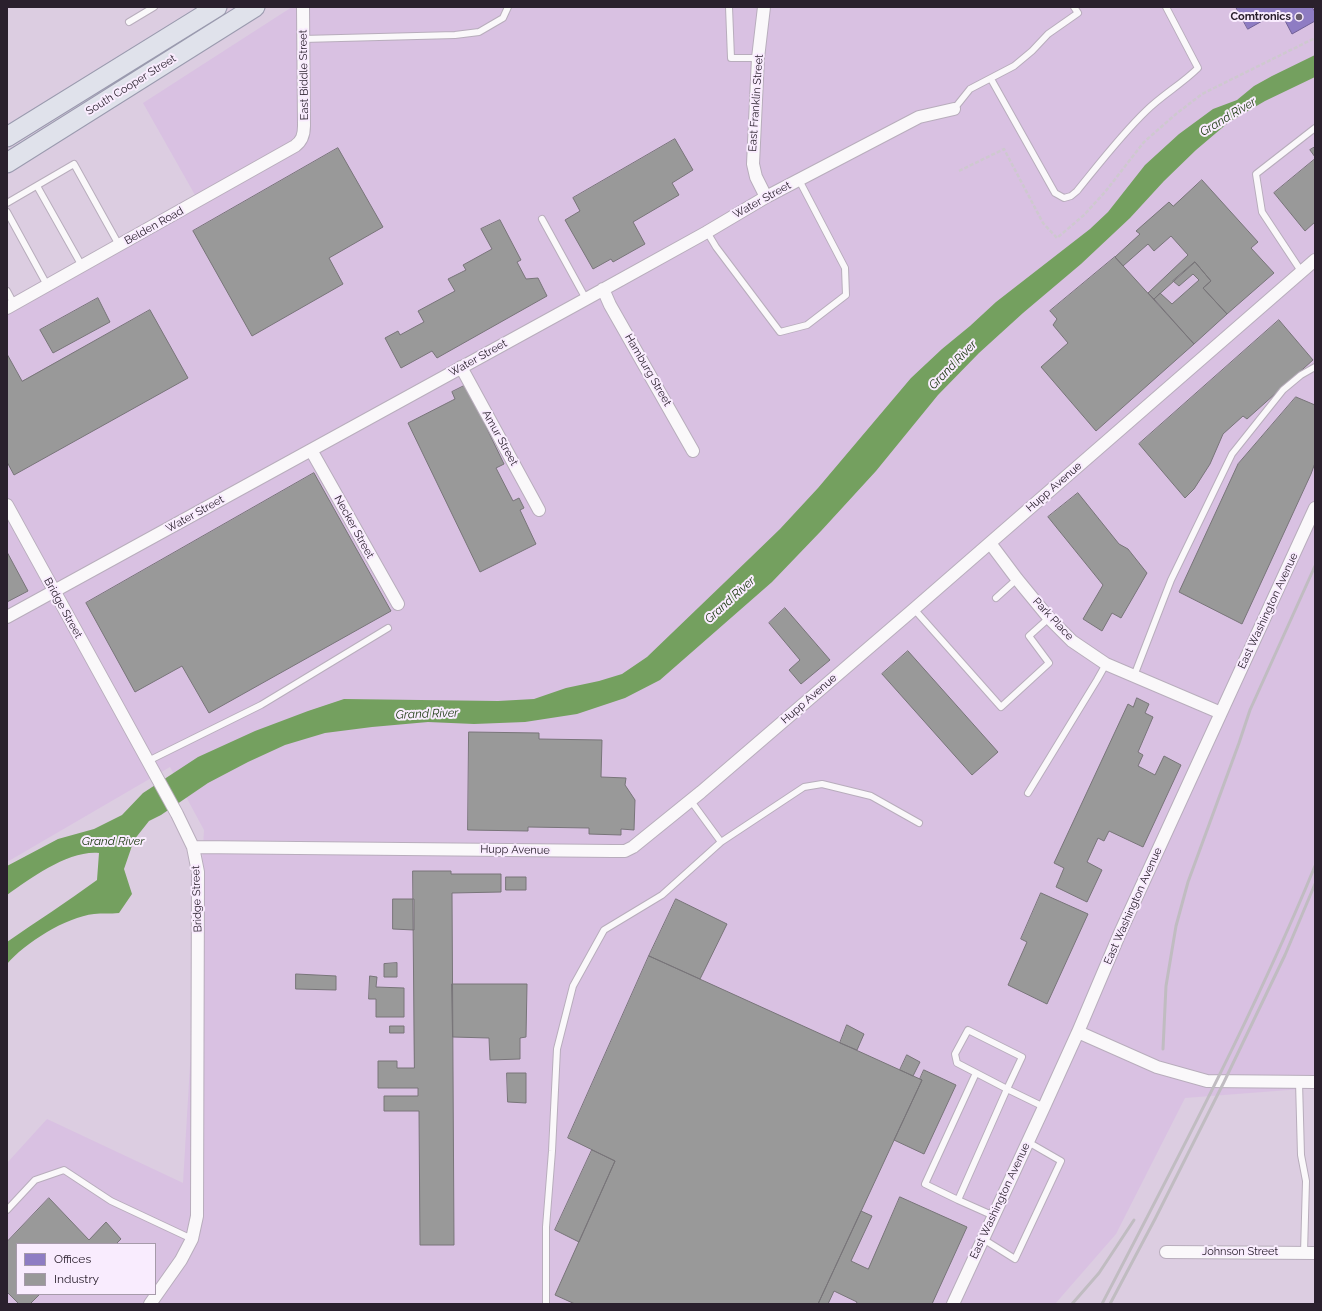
<!DOCTYPE html>
<html>
<head>
<meta charset="utf-8">
<style>
	body { margin:0 }
	#map { position:relative; width:1322px; height:1311px; overflow:hidden; background:#dccde1; font-family:Raleway,sans-serif }
	canvas { display:block }
	.frame { position:absolute; inset:0; border:8px solid #2a202d; pointer-events:none }
	.legend { position:absolute; left:16px; top:1243px; width:140px; height:52px; box-sizing:border-box; background:#f9ecfe; border:1px solid #a69aaa; margin:0; padding:5px 7px; list-style:none; font-size:12px; color:#2a202d }
	.legend li { display:flex; align-items:center; gap:8px; height:20px }
	.legend b { width:20px; border:1px solid #a69aaa }
</style>
</head>
<body>
<div id="map">
<canvas width="1322" height="1311"></canvas>
<div class="frame"></div>
<ul class="legend">
<li><b style="height:11px;background:#8e7cc3"></b>Offices</li>
<li><b style="height:11px;background:#999"></b>Industry</li>
</ul>
</div>
<script>
const g = document.querySelector('canvas').getContext('2d');
g.lineJoin = 'round';
function fillPath(path, color) {
  g.fillStyle = color;
  g.fill(path, 'evenodd');
}
function stroke(path, color, width, dash) {
  g.strokeStyle = color;
  g.lineWidth = width;
  g.lineCap = dash ? 'butt' : 'round';
  g.setLineDash(dash || []);
  g.stroke(path);
}
function drawText(font, color, halo, rows, align = 'center') {
  g.font = font + ' Raleway,sans-serif';
  g.lineWidth = 4;
  g.setLineDash([]);
  g.textBaseline = 'middle';
  g.strokeStyle = halo;
  g.fillStyle = color;
  for (const [text, x, y, turn = 0] of rows) {
    g.save();
    g.translate(x, y);
    g.rotate((+turn || 0) * Math.PI / 180);
    g.textAlign = isNaN(turn) ? turn : align;
    if (halo) g.strokeText(text, 0, 0);
    g.fillText(text, 0, 0);
    g.restore();
  }
}
fillPath(new Path2D(`
	M292 7H1315V1088L1185 1098 1116 1234 1055 1304H7V1163L47 1119 183 1183 204 830 170 767 7 862V300L195 195 143 103ZM17 1244H155V1294H17Z`), '#d9c1e2');
fillPath(new Path2D(`
	M1315 55V77L1265 101 1229 122 1196 150 1164 181 1130 218 1081 264 1023 313 979 353 938 395 876 471 821 531 772 582 660 680 625 698 577 714 525 722 474 724 428 722 372 727 325 733 285 745 248 762 208 783 161 815 149 821 134 840 124 869 132 894 119 913C110 914 102 913 94 914 66 917 25 943 7 964V942C37 921 67 902 97 880L99 853C69 850 31 878 7 895V866L58 839 94 829 122 815 143 793 198 757 255 731 308 711 344 699 498 701 534 699 566 688 599 681 622 674 647 657 750 558 780 529 818 488 911 378 942 349 970 326 996 302 1090 229 1108 212 1145 165 1179 134 1213 109 1237 100 1254 86 1272 76Z`), '#74a05f');
const offices = new Path2D(`
	M1236 7H1312L1315 12V21L1292 34 1280 11 1248 29Z`);
fillPath(offices, '#8e7cc3');
stroke(offices, '#706096', 1);
const industry = new Path2D(`
	M675 139 693 170 672 183 679 195 633 222 645 244 613 262 611 259 593 269 565 220 580 211 573 198Z
	M1315 147V157L1310 150Z
	M338 148 383 227 329 258 343 284 252 336 193 231Z
	M1315 159V222L1305 231 1274 193Z
	M1202 180 1258 242 1251 248 1274 273 1227 314 1203 288 1211 281 1195 262 1154 299 1148 293 1188 255 1171 236 1154 251 1148 244 1123 266 1115 257 1140 234 1136 231 1169 202 1173 206Z
	M500 220 521 260 517 262 526 279 538 278 547 296 437 358 432 351 401 368 385 338 398 331 400 335 424 322 418 311 455 291 448 279 466 270 463 265 492 249 481 229Z
	M1115 257 1194 344 1096 431 1041 367 1068 343 1053 325 1057 319 1050 311Z
	M1195 262 1211 281 1203 288 1227 314 1194 344 1154 299 1160 293 1172 304 1199 280 1193 274 1179 286 1173 281Z
	M98 298 110 322 53 353 40 330Z
	M150 310 188 378 14 475 7 462V354L22 381Z
	M1279 320 1313 360 1247 419 1243 416 1223 434 1210 464 1194 489 1185 498 1139 444Z
	M466 385 504 464 496 468 513 501 519 498 524 508 520 510 536 544 480 572 408 423 455 399 452 392Z
	M1296 397 1315 405V463L1311 474 1242 624 1179 592 1238 464Z
	M314 473 391 611 209 713 182 666 135 692 86 603Z
	M1078 493 1119 544 1128 549 1147 573 1121 618 1112 613 1102 631 1083 619 1103 585 1048 517Z
	M7 552 28 591 7 602Z
	M785 608 830 660 801 684 789 670 800 660 769 623Z
	M908 651 998 752 972 775 882 674Z
	M1137 698 1149 704 1145 713 1153 717 1138 752 1143 755 1138 766 1155 775 1164 756 1181 765 1143 847 1109 831 1104 841 1098 838 1087 862 1102 870 1087 902 1056 887 1064 868 1054 863 1128 704 1133 707Z
	M469 732 539 733V739L602 740 601 777 626 778 625 785 635 800 634 830 621 829V835L589 834V828L528 827V831L468 830Z
	M413 871H451V874H501V892L452 893 454 1245H420L419 1111H384V1096H418V1088H378V1061H397V1068H414Z
	M506 877H526V890H506Z
	M1041 893 1088 914 1047 1004 1008 985 1027 942 1021 939Z
	M393 899H414V930L393 929Z
	M676 899 727 924 700 979 649 956Z
	M649 956 922 1080 818 1304H575L555 1295 615 1161 568 1138Z
	M397 963V977H384V964Z
	M296 974 336 976V990L296 989Z
	M370 976 377 977 376 987 404 988V1017H376V999H369Z
	M452 984H527L526 1037 520 1038V1059L490 1060 489 1038 453 1037Z
	M847 1025 864 1034 857 1050 840 1043Z
	M390 1026H404V1033H390Z
	M907 1055 920 1062 913 1076 900 1070Z
	M924 1070 956 1085 924 1154 894 1140 922 1080 920 1079Z
	M507 1073H526V1103L508 1102Z
	M592 1150 615 1161 579 1242 555 1230Z
	M900 1197 967 1227 932 1304H856L857 1302 834 1291 828 1304H818L861 1211 872 1216 851 1261 868 1269Z
	M49 1198 89 1240 106 1222 121 1239 116 1244H17V1294H40L30 1304H19L7 1292V1242Z`);
fillPath(industry, '#999');
stroke(industry, '#787579', 1);
const lane = new Path2D(`
	M729 7 731 58H758
	M129 22 154 7
	M303 39 455 35 479 32 503 18 508 7
	M991 79 1055 193 1064 198 1071 196 1077 191C1099 164 1121 135 1146 111 1162 95 1182 84 1198 68L1166 7
	M954 109 970 89 1014 66 1032 51 1048 34 1078 13 1074 7
	M37 186 82 266
	M7 203 74 164 119 245
	M7 212 47 285
	M542 219 586 299
	M707 232 716 247 780 332 807 325 846 295 845 268 799 180
	M1301 271 1262 212 1256 174 1315 128
	M7 291 14 304
	M996 598 1017 579
	M914 609 1001 707 1049 663 1029 636 1049 618
	M1134 676 1171 580 1232 454 1283 390 1301 375 1315 367
	M148 761 261 705 388 628
	M1028 793 1097 680 1106 664
	M721 842 804 787 822 784 871 796 919 823
	M968 1030 1022 1057 1007 1089 957 1063 955 1054Z
	M1299 1082 1301 1155 1306 1181 1304 1253
	M958 1200 925 1184 976 1073
	M7 1210 35 1180 64 1170 111 1201 192 1239
	M994 1216 958 1200 1007 1089 1044 1107
	M983 1239 1015 1259 1061 1161 1028 1142
	M546 1304V1227L552 1151 557 1049 573 986 604 930 662 895 721 842 691 801`);
const street = new Path2D(`
	M764 7 758 58 753 164 756 177 766 197
	M603 289 610 305 693 451
	M7 308 295 146C302 141 304 135 304 126L303 7
	M461 367 539 510
	M311 450 398 604
	M7 505 177 814 193 847 198 872 197 1216 192 1239 181 1260 150 1304
	M990 543 1017 579 1049 618 1072 641 1106 664 1221 713
	M7 617 586 299 707 232 766 197 919 117 954 109
	M193 847 613 851H625L633 847 701 792 914 609 1315 260
	M1078 1032 1157 1067 1207 1081 1315 1082
	M1166 1252 1315 1253
	M953 1304 1044 1107 1078 1032 1120 933 1315 508`);
const primary = new Path2D(`
	M7 137 217 7
	M7 163 255 7`);
stroke(lane, '#b8adbc', 8);
stroke(street, '#b8adbc', 14);
stroke(primary, '#9a9aae', 21);
stroke(new Path2D(`
	M959 171 1004 149 1043 223 1057 238 1084 215 1105 192 1144 142 1176 114 1202 94 1315 38`), '#cec9cf', 2.5, [4, 2]);
stroke(lane, '#faf8fa', 6);
stroke(street, '#faf8fa', 12);
stroke(primary, '#e0e2eb', 19);
stroke(new Path2D(`
	M1163 1049 1166 986 1176 926 1188 882 1239 743 1250 710 1315 566
	M1072 1304 1099 1273 1134 1220
	M1102 1304C1177 1160 1253 1016 1315 866
	M1110 1304 1155 1219 1224 1082 1285 955 1315 884`), '#c0bcc1', 3);
for (const [x, y, r, color] of [
	[1299,17,4,"#685d6c"]
]) {
  const dot = new Path2D();
  dot.arc(x, y, r, 0, 2 * Math.PI);
  g.fillStyle = color;
  g.fill(dot);
  stroke(dot, '#f9ecfe', 1.5);
}
drawText('bold 11px', '#2a202d', '#f9ecfe', [
	["Comtronics",1291,17]
], 'right');
drawText('11px', '#2a202d', '#f9ecfe', [
	["East Biddle Street",304,75,-91],
	["South Cooper Street",131,85,-32],
	["East Franklin Street",756,103,-86],
	["Water Street",762,200,-29],
	["Belden Road",154,226,-29],
	["Water Street",478,358,-29],
	["Hamburg Street",648,370,60],
	["Amur Street",500,438,61],
	["Hupp Avenue",1054,487,-41],
	["Water Street",195,514,-29],
	["Necker Street",354,527,61],
	["Bridge Street",63,608,61],
	["East Washington Avenue",1268,611,-65],
	["Park Place",1053,619,47],
	["Hupp Avenue",809,699,-41],
	["Hupp Avenue",515,850,1],
	["Bridge Street",197,899,-92],
	["East Washington Avenue",1133,906,-66],
	["East Washington Avenue",1000,1201,-65],
	["Johnson Street",1240,1252]
]);
drawText('italic 12px', '#213d16', '#f9ecfe', [
	["Grand River",1228,117,-31],
	["Grand River",953,365,-46],
	["Grand River",730,600,-42],
	["Grand River",427,714,-2],
	["Grand River",113,841]
]);
</script>
</body>
</html>
